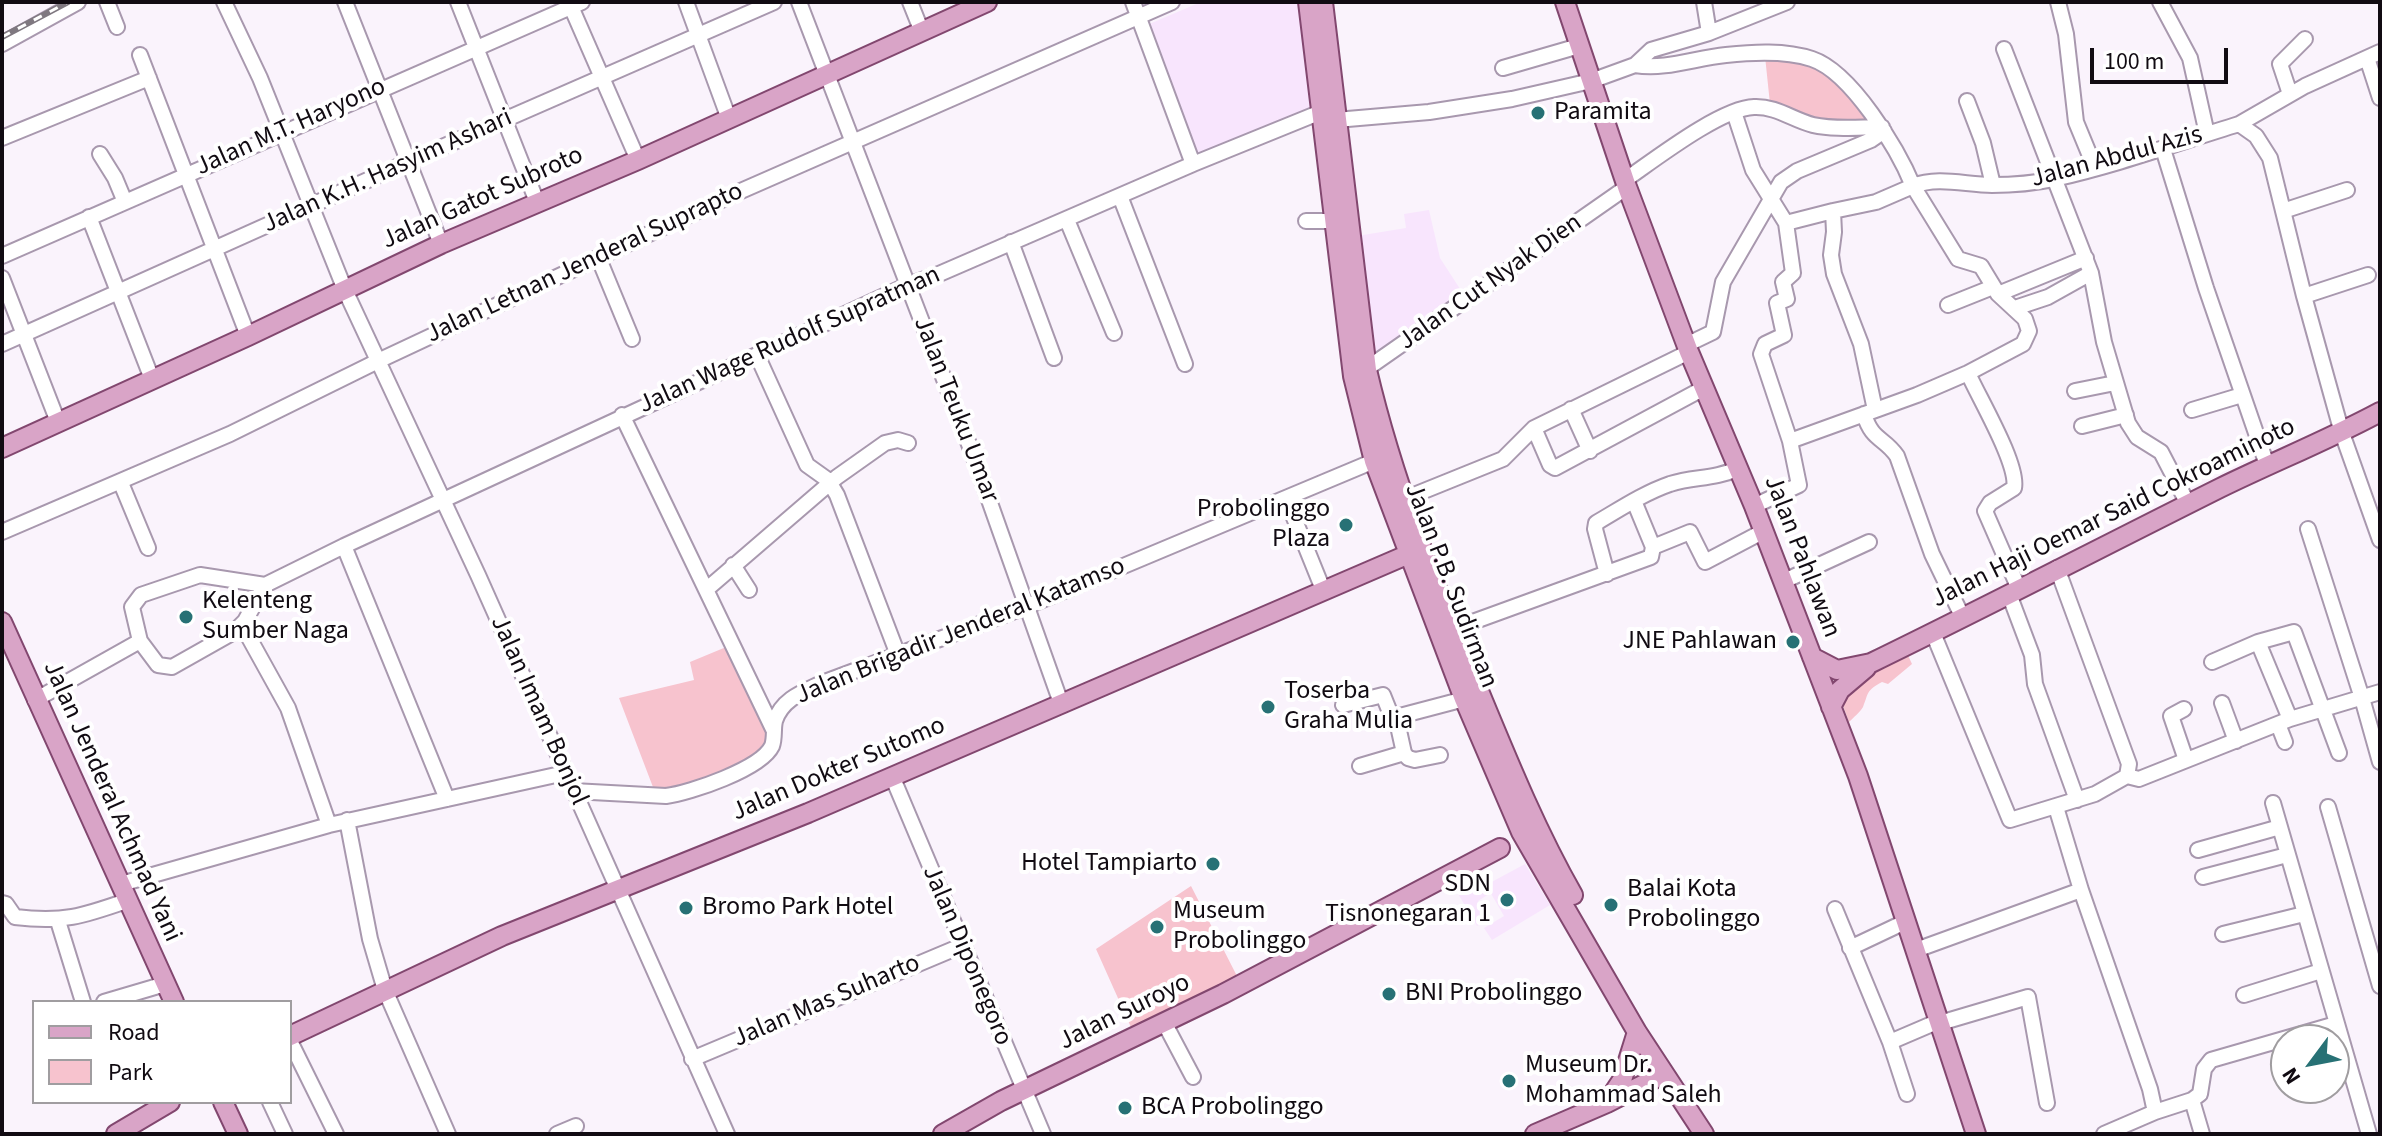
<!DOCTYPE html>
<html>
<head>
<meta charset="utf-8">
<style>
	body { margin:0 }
	#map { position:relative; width:2382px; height:1136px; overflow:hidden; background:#faf3fc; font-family:"Source Sans 3",sans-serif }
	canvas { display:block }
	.frame { position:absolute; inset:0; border:4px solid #110b12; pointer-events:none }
	.legend { position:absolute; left:32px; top:1000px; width:260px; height:104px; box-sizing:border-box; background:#fff; border:2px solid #a09da0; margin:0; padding:10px 14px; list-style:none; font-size:24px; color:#110b12 }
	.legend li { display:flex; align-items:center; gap:16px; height:40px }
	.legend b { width:40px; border:2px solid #a09da0 }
	.north { position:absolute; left:2270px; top:1024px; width:80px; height:80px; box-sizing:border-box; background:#fff; border:2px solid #a09da0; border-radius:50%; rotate:238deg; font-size:22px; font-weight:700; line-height:32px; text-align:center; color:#110b12 }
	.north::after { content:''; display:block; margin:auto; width:28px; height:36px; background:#277175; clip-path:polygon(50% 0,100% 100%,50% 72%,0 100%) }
	.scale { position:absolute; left:2090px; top:48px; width:138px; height:36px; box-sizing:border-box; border:4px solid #110b12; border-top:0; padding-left:10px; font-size:24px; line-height:28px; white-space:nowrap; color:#110b12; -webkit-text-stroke:6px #fff; paint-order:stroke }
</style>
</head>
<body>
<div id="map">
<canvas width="2382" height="1136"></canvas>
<div class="frame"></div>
<ul class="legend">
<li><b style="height:10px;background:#d9a4c7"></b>Road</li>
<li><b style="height:22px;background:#f7c3ce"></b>Park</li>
</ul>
<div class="north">N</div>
<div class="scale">100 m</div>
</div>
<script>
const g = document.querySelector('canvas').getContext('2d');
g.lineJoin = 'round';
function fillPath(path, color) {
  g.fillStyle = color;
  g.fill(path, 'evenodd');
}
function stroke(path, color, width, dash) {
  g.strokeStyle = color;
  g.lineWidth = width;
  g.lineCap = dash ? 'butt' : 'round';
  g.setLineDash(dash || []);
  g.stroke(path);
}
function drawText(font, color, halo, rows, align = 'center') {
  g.font = font + ' "Source Sans 3",sans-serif';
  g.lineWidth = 8;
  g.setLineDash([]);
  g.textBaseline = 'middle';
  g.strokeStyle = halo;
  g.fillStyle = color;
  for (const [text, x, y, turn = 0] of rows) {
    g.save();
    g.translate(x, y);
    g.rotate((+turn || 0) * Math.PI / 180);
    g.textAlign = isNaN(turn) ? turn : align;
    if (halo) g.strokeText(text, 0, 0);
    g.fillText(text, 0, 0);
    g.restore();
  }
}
fillPath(new Path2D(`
	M1201 2H1301L1314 109 1197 156 1147 25Z
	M1429 210 1440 258 1464 295 1383 356 1369 348 1357 236 1406 228 1404 214Z
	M1525 864 1550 905 1492 940 1484 928 1504 916 1486 885Z
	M1479 879 1489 894 1478 901 1489 919 1477 926 1457 892Z`), '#f8e5fd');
fillPath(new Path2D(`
	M1765 56 1814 63 1830 72 1873 122H1826L1770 104Z
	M731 645 771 743 754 762 656 795 619 698 694 680 690 662Z
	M1906 651 1912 664 1888 684 1882 682C1866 691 1869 692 1863 707 1860 712 1853 718 1849 722L1842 703 1850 684Z
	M1191 886 1239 980 1134 1034 1096 949Z`), '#f7c3ce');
const minor = new Path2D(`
	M107 2 117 27
	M224 2 260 78 345 290 478 575 727 1134
	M345 2 441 244
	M458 2 537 202
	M569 2 638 160
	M686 2 729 119
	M799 2 972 452 1061 703
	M910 2 922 32
	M1133 2 1193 164
	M1704 2 1709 33
	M2058 2 2066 34 2076 122 2095 168
	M2160 2 2190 58 2207 134
	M2 44 78 2
	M2004 49 2091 273 2104 342 2128 423 2137 437 2161 452 2188 504
	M140 55 248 336
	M2367 58 2380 98
	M1635 65C1666 70 1695 58 1726 55 1753 52 1785 50 1812 59 1851 72 1898 149 1913 186 1938 176 1966 185 1992 185 2012 185 2035 183 2054 179 2117 165 2177 143 2239 124L2256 136 2270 158 2304 296 2342 433 2380 540
	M1503 68 1579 46
	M2290 94 2280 64 2305 39
	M1967 101 1983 143 1993 185
	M1734 112 1753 170 1786 223 1793 273 1783 282 1787 299 1777 303 1784 335 1765 344 1761 354 1790 441
	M1336 120 1429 112 1512 99 1591 81 1635 65 1651 50 1709 33 1787 2
	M2239 124 2305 86 2380 52
	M2 138 149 78
	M2163 149 2206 288 2267 465
	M100 154 115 178 125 202
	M1625 180C1654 160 1721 108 1754 107 1776 106 1793 120 1813 125 1835 130 1860 127 1882 127
	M1120 196 1185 364
	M2283 211 2347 190
	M89 217 152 379
	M1067 220 1114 333
	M1306 221H1334
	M1786 223 1833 211
	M1011 242 1054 358
	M2 256 582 2
	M599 259 632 339
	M2 278 58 422
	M1998 294 2086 258
	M2304 296 2368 275
	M1948 305 1993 287
	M2015 308 2048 297 2091 273
	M2 344 408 162 774 2
	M1686 345 1713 332 1723 282 1781 182 1797 171 1871 140 1884 131
	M757 355 807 465 828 480 837 495 898 655
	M1362 372 1627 187
	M1968 373C1979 398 2019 465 2014 488L1990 503 1985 511 2019 589
	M2075 391 2115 383
	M1571 409 1590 451
	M2192 410 2242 395
	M1864 414C1872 441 1884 437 1897 456L1932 554 1963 618
	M622 415 773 729
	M2082 426 2126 415
	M1534 428 1550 465 1555 468 1704 388
	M121 483 148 548
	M1286 498 1324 592
	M1404 499 1503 459 1534 428 1689 352
	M1754 506 1799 485 1790 441 1917 395 1968 373 2023 344 2029 331 2025 319 1998 294 1981 266 1958 259 1913 186 1876 202 1833 211 1834 232 1831 255 1834 274 1861 344 1875 410
	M2308 529 2362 698 2380 762
	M2 532 230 434 378 361 734 194 1172 2
	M344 546 447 799
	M1653 547 1690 532 1705 562 1764 531
	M733 565 749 590
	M1607 574 1595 529 1596 523C1620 509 1644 493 1670 484 1695 476 1713 480 1739 468
	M1782 582 1869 542
	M265 585 200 575 141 595 132 607 140 641 158 665 172 667 234 632 245 621 265 585 344 546 908 285 939 274 1193 164 1321 112
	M707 589 837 477 885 443 898 440 908 443
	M2009 594 2032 655 2035 684 2077 800
	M242 625 288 708 329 825
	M1445 632 1651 557 1653 547 1634 501
	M1933 633 2010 820 2095 794 2127 776 2129 764 2057 568
	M2258 642 2290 719
	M2212 662 2258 642 2294 632 2339 753
	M35 700 140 641
	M2222 703 2236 741
	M1343 705 1383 695 1391 715 1396 717 1472 697
	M2184 709 2171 716 2186 760
	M1396 717 1404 753 1408 758 1415 760 1440 755
	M2278 724 2285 742
	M1360 766 1404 753
	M892 776 1043 1134
	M2127 776 2139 779 2290 719 2380 692
	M573 791 666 796C690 793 761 769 772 746 775 738 773 729 775 721 782 699 803 692 822 683L1028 606 1374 461
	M2273 803 2369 1134
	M2056 807 2081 890
	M2328 807 2380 986
	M347 820 370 939 385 990 448 1134
	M2198 850 2280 827
	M2203 877 2287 855
	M121 884 329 825 565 773
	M2 903 6 904 15 917C64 923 83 916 129 900
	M1835 909 1890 1042 1907 1094
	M58 921 83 1002
	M2223 934 2304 914
	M1850 948 1907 921
	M1916 950 2081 890 2150 1089 2155 1112
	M2244 995 2321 971
	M104 1002 165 984
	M1940 1023 2028 997 2047 1103
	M1165 1024 1193 1077
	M290 1041 336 1134
	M1890 1042 1939 1021
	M692 1059 961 946
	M2192 1100 2202 1134
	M270 1102 285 1134
	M557 1134 576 1126
	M2104 1134 2155 1112 2192 1100 2200 1094 2204 1069 2211 1060 2336 1024`);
const major = new Path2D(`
	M1308 2 1353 376 1374 461 1464 699 1521 832 1637 1032 1704 1134
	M1323 2 1367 370C1393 481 1435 586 1479 691 1508 761 1536 830 1573 895
	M1565 2 1627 187 1689 352 1754 506 1858 776 1976 1134
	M2 448 248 336 441 244 638 160 987 2
	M2 622 174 1002
	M1812 657 1837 670 1871 663C1988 606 2104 546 2220 488 2273 462 2328 440 2380 412
	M1831 707 1840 690 1866 668
	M290 1036 502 936 808 813 1409 554
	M1608 1101 1622 1080 1637 1032
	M223 1102 238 1134
	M116 1134 170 1102
	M943 1134 1001 1101 1223 994 1500 848
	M1535 1134 1607 1103 1664 1074`);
stroke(minor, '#a898ae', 18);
stroke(major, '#82476f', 22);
stroke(minor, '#fff', 14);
stroke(major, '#d9a4c7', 18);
const rail = new Path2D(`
	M2 37 68 2`);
stroke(rail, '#7f7880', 6);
stroke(rail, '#fff', 3, [9]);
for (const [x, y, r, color] of [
	[1538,113,8,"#277175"],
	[1346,525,8,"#277175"],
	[186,617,8,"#277175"],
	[1793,642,8,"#277175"],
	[1268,707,8,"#277175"],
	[1213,864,8,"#277175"],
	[1507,900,8,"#277175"],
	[1611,905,8,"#277175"],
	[686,908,8,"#277175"],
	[1157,927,8,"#277175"],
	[1389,994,8,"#277175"],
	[1509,1081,8,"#277175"],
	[1125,1108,8,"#277175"]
]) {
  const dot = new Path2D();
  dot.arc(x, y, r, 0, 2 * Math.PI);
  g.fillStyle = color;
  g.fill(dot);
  stroke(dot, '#fff', 3);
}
drawText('26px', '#110b12', '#fff', [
	["Paramita",1554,113],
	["Probolinggo",1330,510,"right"],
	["Plaza",1330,540,"right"],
	["Kelenteng",202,602],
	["Sumber Naga",202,632],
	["JNE Pahlawan",1777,642,"right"],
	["Toserba",1284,692],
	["Graha Mulia",1284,722],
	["Hotel Tampiarto",1197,864,"right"],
	["SDN",1491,885,"right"],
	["Tisnonegaran 1",1491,915,"right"],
	["Balai Kota",1627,890],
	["Probolinggo",1627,920],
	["Bromo Park Hotel",702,908],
	["Museum",1173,912],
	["Probolinggo",1173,942],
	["BNI Probolinggo",1405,994],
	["Museum Dr.",1525,1066],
	["Mohammad Saleh",1525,1096],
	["BCA Probolinggo",1141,1108]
], 'left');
drawText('26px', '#110b12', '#fff', [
	["Jalan M.T. Haryono",291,128,-24],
	["Jalan Abdul Azis",2117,158,-15],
	["Jalan K.H. Hasyim Ashari",388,172,-24],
	["Jalan Gatot Subroto",483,199,-24],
	["Jalan Letnan Jenderal Suprapto",585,264,-25],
	["Jalan Cut Nyak Dien",1491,283,-35],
	["Jalan Wage Rudolf Supratman",790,341,-24],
	["Jalan Teuku Umar",955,410,69],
	["Jalan Haji Oemar Said Cokroaminoto",2114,514,-26],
	["Jalan Pahlawan",1801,557,69],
	["Jalan P.B. Sudirman",1450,586,69],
	["Jalan Brigadir Jenderal Katamso",961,632,-22],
	["Jalan Imam Bonjol",538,711,66],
	["Jalan Dokter Sutomo",839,770,-23],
	["Jalan Jenderal Achmad Yani",111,802,66],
	["Jalan Diponegoro",966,956,67],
	["Jalan Mas Suharto",827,1002,-23],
	["Jalan Suroyo",1125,1013,-26]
]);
</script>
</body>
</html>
